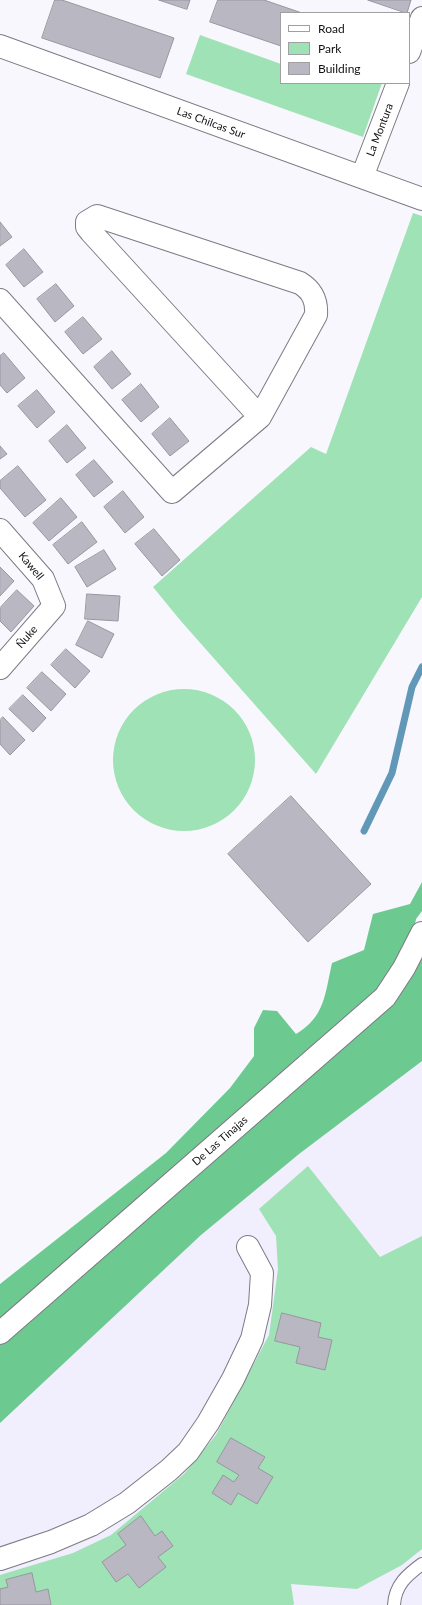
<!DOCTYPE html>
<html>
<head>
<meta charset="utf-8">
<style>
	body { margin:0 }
	#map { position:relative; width:422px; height:1605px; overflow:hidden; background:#f9f7fe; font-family:Lato,sans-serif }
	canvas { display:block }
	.legend { position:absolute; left:280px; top:12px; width:130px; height:72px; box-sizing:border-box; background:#fff; border:1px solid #a09fa1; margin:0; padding:5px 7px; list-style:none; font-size:12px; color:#111014 }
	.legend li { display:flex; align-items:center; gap:8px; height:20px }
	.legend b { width:20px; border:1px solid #a09fa1 }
</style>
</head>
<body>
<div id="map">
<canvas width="422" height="1605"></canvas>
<ul class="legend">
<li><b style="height:5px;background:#fff"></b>Road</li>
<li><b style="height:11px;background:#9fe2b5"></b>Park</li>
<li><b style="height:11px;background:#b9b7c2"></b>Building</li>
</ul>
</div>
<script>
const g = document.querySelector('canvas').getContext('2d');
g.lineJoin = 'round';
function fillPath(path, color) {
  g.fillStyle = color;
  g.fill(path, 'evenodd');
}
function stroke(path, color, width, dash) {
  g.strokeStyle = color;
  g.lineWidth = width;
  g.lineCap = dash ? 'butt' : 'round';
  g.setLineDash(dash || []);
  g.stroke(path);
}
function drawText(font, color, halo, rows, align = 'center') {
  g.font = font + ' Lato,sans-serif';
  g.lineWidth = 3.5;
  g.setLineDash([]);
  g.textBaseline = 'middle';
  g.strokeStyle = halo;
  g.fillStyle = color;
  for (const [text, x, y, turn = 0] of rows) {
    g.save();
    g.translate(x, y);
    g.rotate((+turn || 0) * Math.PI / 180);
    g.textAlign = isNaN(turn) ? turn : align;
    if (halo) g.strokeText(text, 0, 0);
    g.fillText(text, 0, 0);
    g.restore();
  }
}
fillPath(new Path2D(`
	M422 1002V1605H0V1376Z`), '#f1eefd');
fillPath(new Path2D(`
	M200 35 281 64V83H382L363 137 186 74Z
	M413 213 422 216V597L316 774 180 620 153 587 311 447 326 454Z
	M113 760a71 71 0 1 1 142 0a71 71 0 1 1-142 0Z
	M308 1166 380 1257 422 1236V1549L402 1565 357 1589 291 1584 294 1604 293 1605H0V1575L73 1553 111 1535 184 1474 216 1435 269 1335 278 1269 276 1236 259 1209Z`), '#9fe2b5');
fillPath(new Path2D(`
	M422 882V911L416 919 408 963 422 955V1061L299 1154 201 1235 0 1423V1284L166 1153 230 1088 254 1056V1028L263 1010 277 1011 296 1034C325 1017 325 994 332 963L364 950 373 914 410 904Z`), '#6cca90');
stroke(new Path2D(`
	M364 831 392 773 412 687 422 667`), '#6198b8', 7);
const building = new Path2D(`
	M55 0H62L174 38 160 78 42 38Z
	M159 0H190L187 9Z
	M218 0H264L302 13H281V46L210 22Z
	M368 0H411L407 13Z
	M0 222 12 237 0 246Z
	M24 249 43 272 24 287 6 265Z
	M56 284 74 306 55 322 37 299Z
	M83 317 102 339 83 354 65 332Z
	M112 351 131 374 112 389 94 367Z
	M4 353 25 378 7 393 0 385V356Z
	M141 384 159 407 141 422 122 400Z
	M37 390 55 412 37 428 18 406Z
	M170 418 189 441 170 456 152 434Z
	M67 425 86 448 67 463 49 441Z
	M0 446 7 454 0 459Z
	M94 460 113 482 94 497 76 475Z
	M18 466 46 500 25 517 0 488V481Z
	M123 491 144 517 125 533 104 507Z
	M61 498 77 517 49 541 33 523Z
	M82 522 97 542 68 564 53 545Z
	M154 529 180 560 162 576 135 544Z
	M104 550 116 569 87 587 75 567Z
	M0 567 14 581 0 596Z
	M17 590 34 606 11 632 0 621V608Z
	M87 594 120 596 118 621 85 619Z
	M88 621 114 634 102 658 76 645Z
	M66 649 90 671 75 688 51 665Z
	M42 672 66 694 51 711 27 688Z
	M23 695 46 718 33 732 9 709Z
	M3 717 25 740 10 755 0 744V720Z
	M291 796 371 884 308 942 228 854Z
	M282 1313 321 1323 318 1337 332 1340 325 1370 296 1363 300 1347 275 1341Z
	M231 1438 265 1457 258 1468 273 1477 257 1504 238 1493 231 1505 212 1493 223 1475 234 1482 239 1475 217 1462Z
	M141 1516 155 1536 162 1531 173 1546 158 1557 166 1567 139 1588 128 1574 116 1582 102 1562 126 1545 118 1534Z
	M32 1573 36 1592 48 1589 51 1605H0V1589L8 1587 6 1580Z`);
fillPath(building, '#b9b7c2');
stroke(building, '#9896a0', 1);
const lane = new Path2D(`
	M394 1605C395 1585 407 1575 422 1564`);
const street = new Path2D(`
	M0 46 422 199
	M409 52 422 18
	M362 177 398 83
	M0 300 172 492 260 417 316 315C317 301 313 291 300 283L97 216 87 222V227L91 232 260 417
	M0 530 43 579 54 606 0 668
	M0 1333 385 997 404 968 422 933
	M0 1559 51 1542 91 1525 127 1503 169 1470 188 1452 208 1423 233 1379 252 1339 260 1305 262 1273 248 1247`);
stroke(lane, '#7c7a84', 14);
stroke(street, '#7c7a84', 24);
stroke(lane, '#fff', 12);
stroke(street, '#fff', 22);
drawText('11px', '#111014', '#fff', [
	["Las Chilcas Sur",211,123,20],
	["La Montura",380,130,-69],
	["Kawell",31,566,50],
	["Ñuke",27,637,-49],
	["De Las Tinajas",220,1141,-41]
]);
</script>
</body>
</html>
